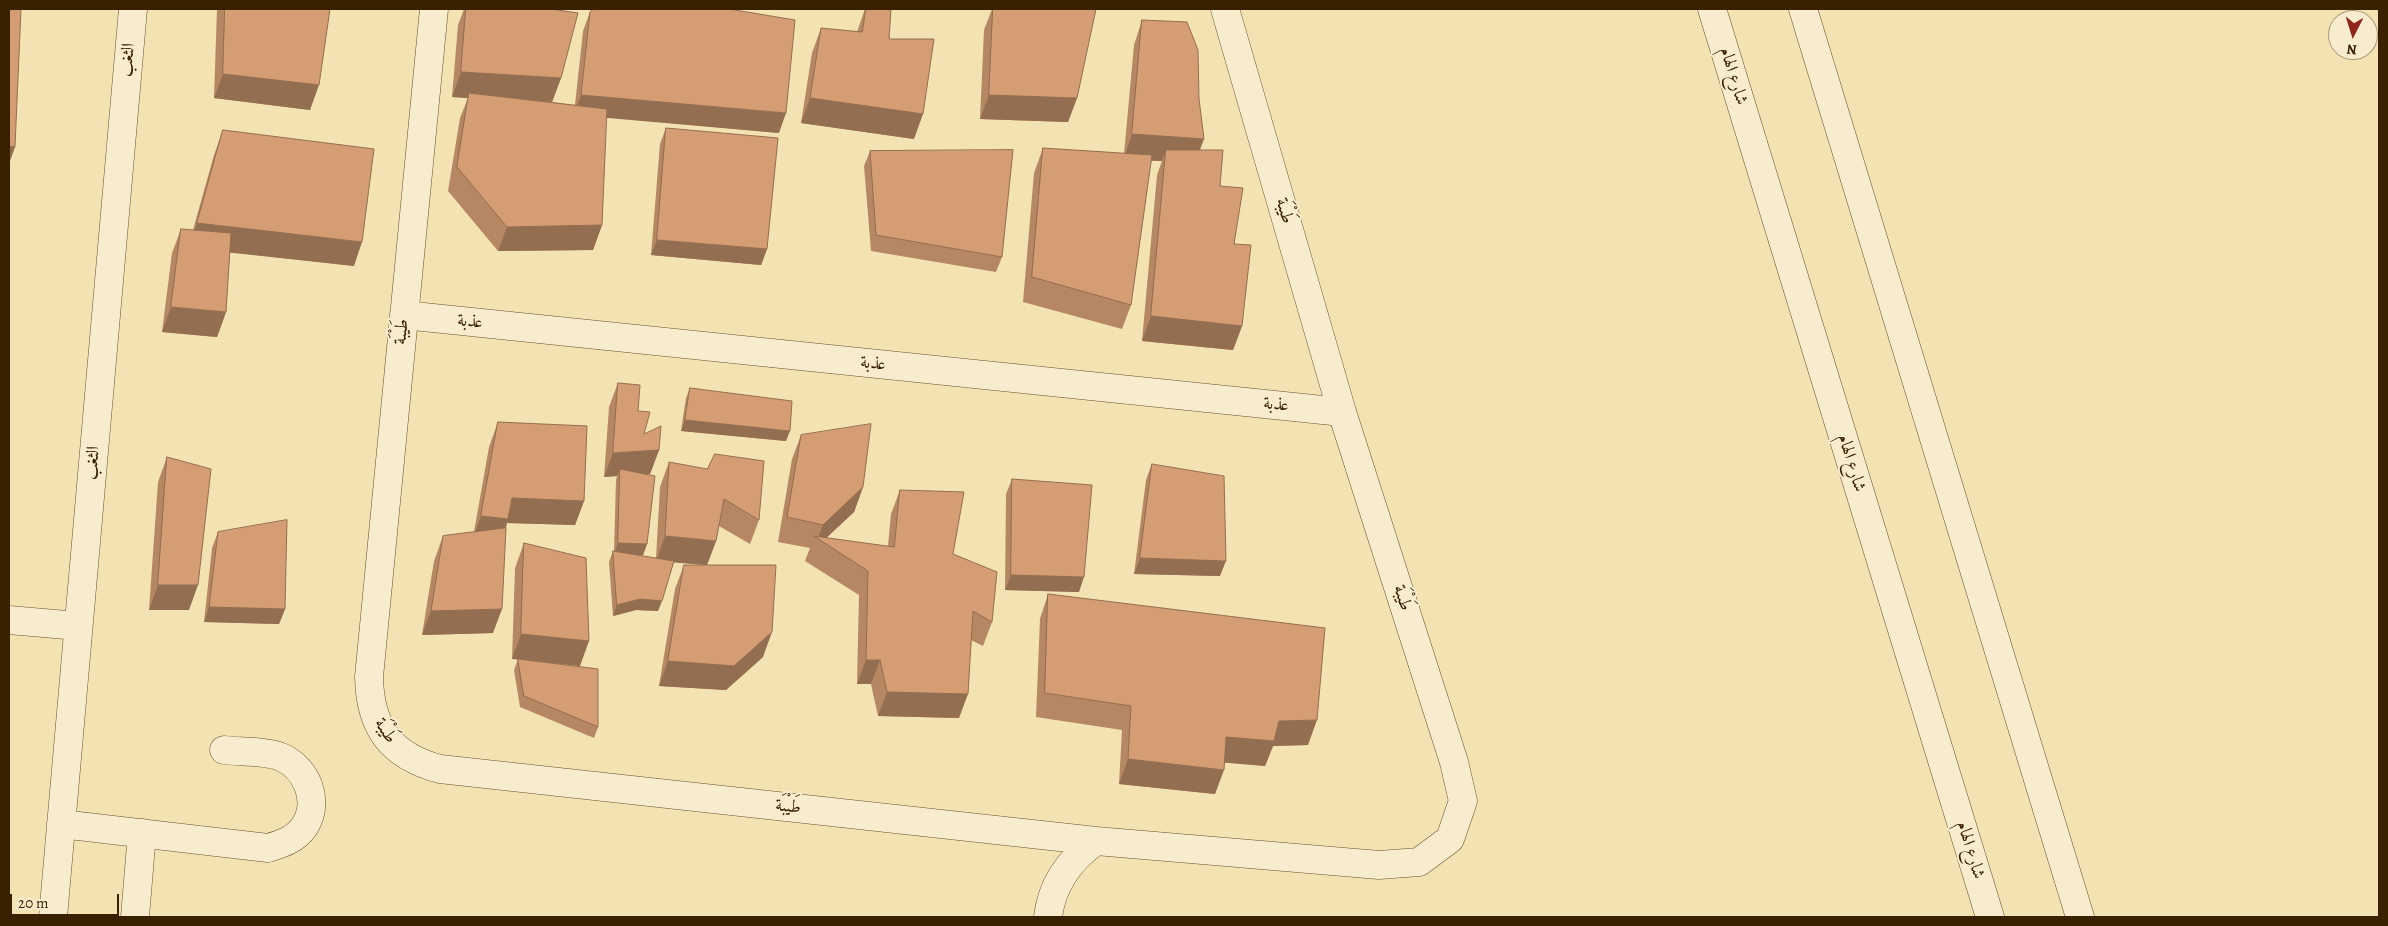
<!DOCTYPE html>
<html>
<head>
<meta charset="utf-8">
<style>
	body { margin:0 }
	#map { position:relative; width:2388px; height:926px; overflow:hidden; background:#f3e2b2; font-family:Alegreya,serif }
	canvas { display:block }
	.frame { position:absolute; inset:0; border:10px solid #392100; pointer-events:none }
	.north { position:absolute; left:2328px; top:10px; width:50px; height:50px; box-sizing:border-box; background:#f7eccd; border:1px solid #ab9b7b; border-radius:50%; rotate:185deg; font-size:14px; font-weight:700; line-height:20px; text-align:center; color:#392100 }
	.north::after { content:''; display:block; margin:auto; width:18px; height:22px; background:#8f2418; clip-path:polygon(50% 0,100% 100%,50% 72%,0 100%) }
	.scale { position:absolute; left:10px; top:894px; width:109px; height:22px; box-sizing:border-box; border:2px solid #392100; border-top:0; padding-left:6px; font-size:15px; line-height:18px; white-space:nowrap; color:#392100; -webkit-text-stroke:4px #f7eccd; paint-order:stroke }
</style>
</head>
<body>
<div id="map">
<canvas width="2388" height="926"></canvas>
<div class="frame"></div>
<div class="north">N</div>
<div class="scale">20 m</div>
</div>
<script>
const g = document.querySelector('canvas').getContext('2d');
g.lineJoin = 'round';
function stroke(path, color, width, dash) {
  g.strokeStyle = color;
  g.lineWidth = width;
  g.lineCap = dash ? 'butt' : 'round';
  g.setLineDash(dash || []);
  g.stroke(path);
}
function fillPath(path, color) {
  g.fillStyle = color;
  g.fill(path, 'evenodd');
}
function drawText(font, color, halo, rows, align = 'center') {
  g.font = font + ' Alegreya,Amiri,serif';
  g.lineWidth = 4;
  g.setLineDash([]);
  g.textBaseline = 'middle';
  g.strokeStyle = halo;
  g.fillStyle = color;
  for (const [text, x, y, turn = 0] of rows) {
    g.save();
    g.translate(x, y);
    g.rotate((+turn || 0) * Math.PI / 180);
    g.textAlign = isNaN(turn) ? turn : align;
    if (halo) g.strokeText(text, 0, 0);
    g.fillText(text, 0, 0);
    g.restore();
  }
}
const minor = new Path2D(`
	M434 9 369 677C370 728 391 756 440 769L1096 841 1379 865 1419 862 1450 839 1463 801 1454 762 1342 412 1225 9
	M1712 9 1990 917
	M1803 9 2080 917
	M404 315 1342 412
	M9 620 78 626
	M61 824 268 848C281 844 295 840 304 827 321 802 307 768 281 757 267 751 239 752 224 750
	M53 917 133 9
	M135 917 142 833
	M1048 917C1052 884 1069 860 1096 841`);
stroke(minor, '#68512c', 29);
stroke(minor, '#f7eccd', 28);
fillPath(new Path2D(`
	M217 9H330L310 110 214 98Z
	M464 9H550L561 78 552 102 575 105 583 31 590 12 779 133 606 117 602 225 593 250 498 251 448 191 460 118 468 98 452 97 458 25Z
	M865 9H891L889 39 914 139 801 123 812 53 821 28 857 32Z
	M992 9H1096L1077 98 1068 122 980 119 984 30Z
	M1142 20 1199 99 1200 150 1220 186 1234 244 1242 326 1233 350 1142 341 1157 175 1162 161H1151L1131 305 1122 329 1023 302 1034 173 1043 148 1124 154 1134 45Z
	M666 128 767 249 761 265 651 255 660 144Z
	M223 130 354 266 230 252 226 312 217 337 162 332 172 253 181 229 193 230 214 155Z
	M870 151 1002 257 996 272 871 251 864 166Z
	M618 383 638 411 644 434 659 450 650 474H647V544L643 555H636L656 558 660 487 669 462 759 520 750 544 719 526 716 541 707 565 763 657 726 690 659 686 675 589 684 565H704L674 562 658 611 636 610 613 616 609 562 613 551H614L616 480 617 476 604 477 609 407Z
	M690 388 786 441 681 431 686 398Z
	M498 422 584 501 575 525 507 523 506 528 493 633 422 635 434 561 443 536 474 532 489 447Z
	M801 435 863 487 854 512 826 538 888 546 891 514 900 490 953 554 992 622 983 646 971 640 959 718 878 716 871 684H857L859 595 805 561 810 548 778 542 792 459Z
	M167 457 189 610H149L158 482Z
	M1152 464 1220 576 1134 574 1146 480Z
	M1012 479 1079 592 1005 590 1006 494Z
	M218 532 285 609 279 624 204 622 212 548Z
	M524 543 580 666 542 662 598 727 594 738 520 707 514 670 518 659H512L515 568Z
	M1048 594 1308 745 1273 746 1265 766 1224 762 1215 794 1119 784 1122 730 1036 717 1040 619Z`), '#b68763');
fillPath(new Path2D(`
	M461 72 561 78 552 102 469 93 468 98 452 97Z
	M223 74 319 85 310 110 214 98Z
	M581 95 786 113 779 133 574 115Z
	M989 95 1077 98 1068 122 980 119Z
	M810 98 923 114 914 139 801 123Z
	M1132 134 1204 139 1195 163 1166 150 1162 161 1124 159Z
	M9 146 15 147 9 164Z
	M197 223 362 242 354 266 188 248Z
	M602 225 593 250 498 251 507 227Z
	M657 240 767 249 761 265 651 255Z
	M171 307 226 312 217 337 162 332Z
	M1151 316 1242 326 1233 350 1142 341Z
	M685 420 790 431 786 441 681 431Z
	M659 450 650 474 620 476V469L617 476 604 477 613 453Z
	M863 487 854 512 823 541 818 538 823 525Z
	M512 498 584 501 575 525 507 523 500 544 472 540 481 516Z
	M665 536 716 541 707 565 656 561Z
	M618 543 647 544 643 555 614 554Z
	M1140 558 1226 561 1220 576 1134 574Z
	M1011 575 1084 577 1079 592 1005 590Z
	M158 585H198L189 610H149Z
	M640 599 662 601 658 611 636 610 613 616 617 605Z
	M209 607 285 609 279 624 204 622Z
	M502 609 493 633 422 635 431 611Z
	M772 632 763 657 726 690 659 686 668 661Z
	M521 634 589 641 580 666 512 659Z
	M866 660H880L871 684H857Z
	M887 692 968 694 959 718 878 716Z
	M1317 720 1308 745 1273 746 1265 766 1217 762 1226 737 1279 721Z
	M1128 759 1224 770 1215 794 1119 784Z`), '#946e50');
const building = new Path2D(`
	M9 9H21L15 147 9 146Z
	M225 9H330L319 85 223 74Z
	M466 9H550L578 13 561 78 461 72Z
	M594 9H729L795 20 786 113 581 95 590 12Z
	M866 9H891L889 39H934L923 114 810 98 821 28 862 32Z
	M993 9H1096L1077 98 989 95Z
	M1142 20 1187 22 1198 50 1199 99 1204 139 1132 134Z
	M469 93 607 109 602 225 507 227 457 167Z
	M666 128 778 138 767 249 657 240Z
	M223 130 374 149 362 242 197 223Z
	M1043 148 1152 155 1131 305 1032 277Z
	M1013 150 1002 257 876 235 870 151Z
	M1166 150H1223L1220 186 1243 188 1234 244 1251 245 1242 326 1151 316Z
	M181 229 231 233 226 312 171 307Z
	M618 383 640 385 638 411 650 412 644 434 661 426 659 450 613 453Z
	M690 388 792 401 790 431 685 420Z
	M498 422 587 426 584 501 512 498 508 519 481 516Z
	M871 424 863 487 823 525 787 517 801 435Z
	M715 454 764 461 759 520 724 499 716 541 665 536 669 462 707 469Z
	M167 457 211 469 198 585H158Z
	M1152 464 1224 476 1226 561 1140 558Z
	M620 469 655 476 647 544 618 543Z
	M1012 479 1092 485 1084 577 1011 575Z
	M900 490 964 492 953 554 997 572 992 622 973 611 968 694 887 692 880 660H866L868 571 814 536 894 547Z
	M287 520 285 609 209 607 218 532Z
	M506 528 502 609 431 611 443 536Z
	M524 543 586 558 589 641 521 634Z
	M613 551 674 561 662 601 640 599 617 605Z
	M684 565H776L772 632 734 666 668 661Z
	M1048 594 1325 628 1317 720 1279 721 1274 741 1226 737 1224 770 1128 759 1131 706 1045 693Z
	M518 659 598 669V727L524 696Z`);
fillPath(building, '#d49d73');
stroke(building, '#946e50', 1);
drawText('18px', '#392100', '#f7eccd', [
	["الثغب",128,60,-85],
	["شارع الهام",1733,76,73],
	["طَيْبَة",1284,211,74],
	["عذبة",470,322,6],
	["طَيْبَة",402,332,-84],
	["عذبة",873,364,6],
	["عذبة",1276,405,6],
	["الثغب",93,463,-85],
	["شارع الهام",1851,463,73],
	["طَيْبَة",1402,598,72],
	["طَيْبَة",385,731,57],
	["طَيْبَة",788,807,6],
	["شارع الهام",1970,850,73]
]);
</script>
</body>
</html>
